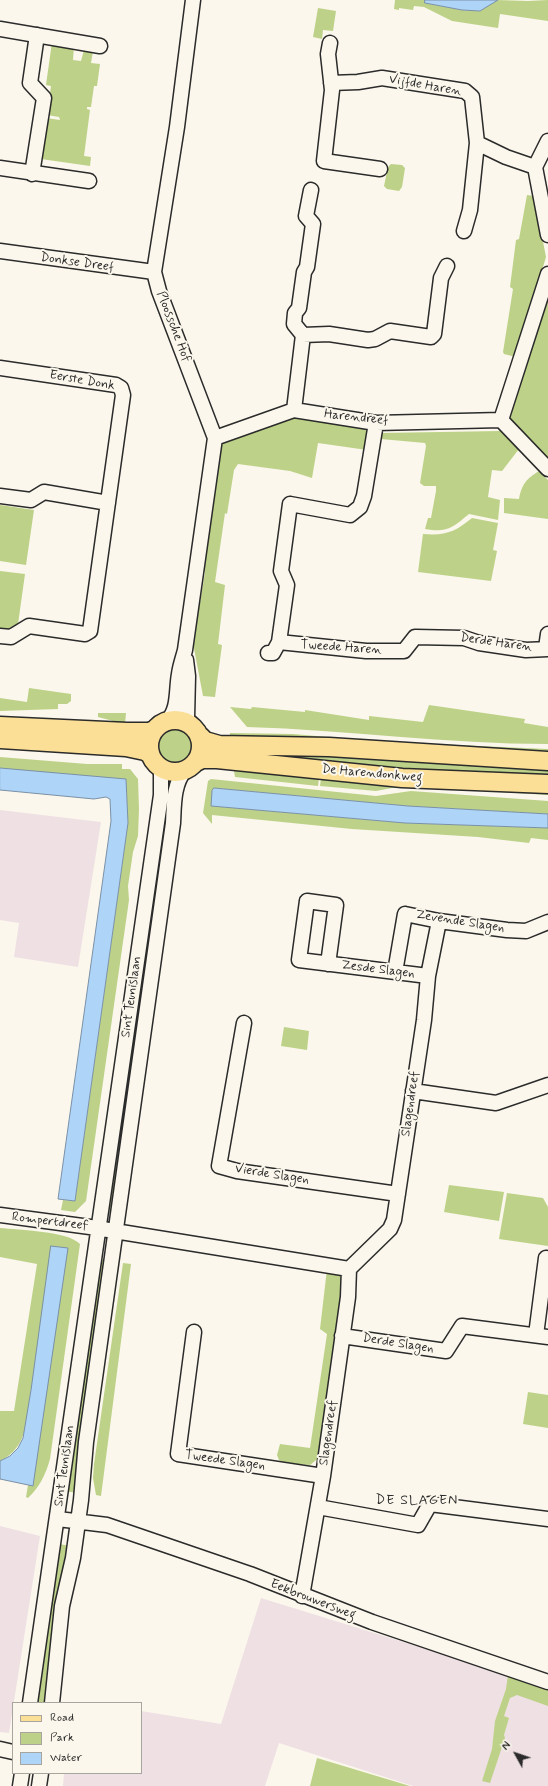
<!DOCTYPE html>
<html>
<head>
<meta charset="utf-8">
<style>
	body { margin:0 }
	#map { position:relative; width:548px; height:1786px; overflow:hidden; background:#fbf7ec; font-family:Mynerve,sans-serif }
	canvas { display:block }
	.legend { position:absolute; left:12px; top:1702px; width:130px; height:72px; box-sizing:border-box; background:#fbf7ec; border:1px solid #a8a59f; margin:0; padding:5px 7px; list-style:none; font-size:12px; color:#2b2b2b }
	.legend li { display:flex; align-items:center; gap:8px; height:20px }
	.legend b { width:20px; border:1px solid #a8a59f }
	.north { position:absolute; left:496px; top:1734px; width:40px; height:40px; -webkit-text-stroke:3px #fbf7ec; paint-order:stroke; rotate:310deg; font-size:11px; font-weight:700; line-height:16px; text-align:center; color:#2b2b2b }
	.north::after { content:''; display:block; margin:auto; width:14px; height:18px; background:#2b2b2b; clip-path:polygon(50% 0,100% 100%,50% 72%,0 100%) }
</style>
</head>
<body>
<div id="map">
<canvas width="548" height="1786"></canvas>
<ul class="legend">
<li><b style="height:5px;background:#fbdf96"></b>Road</li>
<li><b style="height:11px;background:#bdd288"></b>Park</li>
<li><b style="height:11px;background:#aed4f8"></b>Water</li>
</ul>
<div class="north">N</div>
</div>
<script>
const g = document.querySelector('canvas').getContext('2d');
g.lineJoin = 'round';
function fillPath(path, color) {
  g.fillStyle = color;
  g.fill(path, 'evenodd');
}
function stroke(path, color, width, dash) {
  g.strokeStyle = color;
  g.lineWidth = width;
  g.lineCap = dash ? 'butt' : 'round';
  g.setLineDash(dash || []);
  g.stroke(path);
}
function drawText(font, color, halo, rows, align = 'center') {
  g.font = font + ' Mynerve,sans-serif';
  g.lineWidth = 4;
  g.setLineDash([]);
  g.textBaseline = 'middle';
  g.strokeStyle = halo;
  g.fillStyle = color;
  for (const [text, x, y, turn = 0] of rows) {
    g.save();
    g.translate(x, y);
    g.rotate((+turn || 0) * Math.PI / 180);
    g.textAlign = isNaN(turn) ? turn : align;
    if (halo) g.strokeText(text, 0, 0);
    g.fillText(text, 0, 0);
    g.restore();
  }
}
fillPath(new Path2D(`
	M0 810 101 822 78 967 14 957 19 923 0 920Z
	M0 1526 40 1536 9 1733 0 1732Z
	M261 1598 523 1679 548 1689V1786H413L279 1743 265 1786H63L64 1773H141V1711L221 1724Z`), '#efe0e4');
fillPath(new Path2D(`
	M395 0H425V3L462 10 480 11 497 0 528 1 548 0V21L500 14 498 28 452 21 424 7 414 6 413 10 399 8V10L394 9Z
	M318 8 336 11 333 31 323 30 322 39 313 37Z
	M52 42 74 46 73 60 81 61 84 50 93 51 91 63 100 64 97 86H94L91 107H87V109L90 110 84 156 91 157 90 166 41 159 46 118 60 120 59 117 47 115 51 86 46 85Z
	M391 164 402 165 405 168 402 187 399 191 387 189 384 186 388 167Z
	M527 195 534 196 546 257 516 357 504 354 503 352 513 289 510 287 516 240 519 239Z
	M548 296V463L512 424 510 418Z
	M293 417 368 428 370 431 367 450 318 443 312 478 290 471 238 464 234 470 227 514 225 513 215 582 225 585 218 644 222 645 215 697 203 696 193 643 196 607 200 603 205 572 201 571 221 444 224 442Z
	M500 431 519 449 502 471 492 470 488 497 500 500 498 520 469 514C452 528 447 533 425 529L428 518H431L436 491V486H424L420 483 426 446 425 443 381 439V433Z
	M539 471 548 480V519L504 513V498L519 499C522 484 526 479 539 471Z
	M0 505 34 510 26 565 0 561Z
	M472 518 498 523 493 550 497 551 491 581 418 572 423 534C445 536 455 532 472 518Z
	M0 571 25 574 18 624 14 631 0 632Z
	M29 688 71 694V701L67 704H58V709L0 711V698L27 702Z
	M429 705 525 719 524 723 548 727V744C448 744 348 730 247 727L230 707 251 709 252 707 305 712V710L369 720V716L423 722Z
	M98 713H126L125 724 98 717Z
	M158 746a17 17 0 1 1 34 0a17 17 0 1 1-34 0Z
	M230 733 293 734 387 742 548 749V754L230 742Z
	M266 749 405 761 548 767V778L404 772 232 756Z
	M0 757 87 764H122V769H130L138 779 139 809 138 836 133 852 128 886 129 900 86 1201 75 1212 61 1210 63 1200 75 1201 128 823 126 780 0 768Z
	M233 765 319 778 318 786 235 777Z
	M329 778 548 791V795L402 786 376 791 320 786 321 779 328 780Z
	M211 779 376 796 411 791 548 801V814L408 806 214 788 212 791V806L405 823 548 828V840L531 838 529 843 478 837 352 829 212 815V824L203 813 208 781Z
	M164 797 171 798 114 1203 112 1209 108 1212Z
	M284 1027 309 1031 307 1050 281 1046Z
	M449 1185 504 1192 499 1221 444 1212Z
	M507 1193 543 1198 548 1207V1246L499 1239Z
	M0 1228C19 1230 68 1231 80 1244L50 1459C46 1474 39 1488 28 1498L26 1497 28 1485 33 1486 31 1390C27 1418 28 1448 0 1461V1411H14L37 1264 0 1257Z
	M98 1259 108 1260 77 1493 65 1491Z
	M123 1263 131 1264 101 1496 96 1495 93 1478 94 1464Z
	M327 1269 342 1273 344 1278 320 1457 310 1465 285 1463 279 1460 277 1455 280 1444 310 1448 327 1334 320 1329Z
	M528 1392 548 1395V1428L523 1424Z
	M58 1544 72 1546 48 1703H35Z
	M508 1675 548 1688V1706L517 1695 510 1698 504 1716 509 1718 504 1735 505 1738 490 1783 482 1781 492 1749 495 1721 506 1689Z
	M317 1758 410 1786H310Z`), '#bdd288');
const water = new Path2D(`
	M425 0H498L480 11 462 10 425 3Z
	M0 768 126 779 128 823 75 1201 58 1199 111 821 110 799 106 797 94 799 0 790Z
	M214 788 408 806 548 814V828L405 823 211 806 212 791Z
	M51 1246 68 1248 33 1486 0 1479V1461L10 1456 18 1448 23 1438 31 1390Z`);
fillPath(water, '#aed4f8');
stroke(water, '#7a90a6', 1);
const minor = new Path2D(`
	M0 29 100 46
	M330 43 328 54 332 90 324 161 380 169
	M331 83 358 82 382 78 465 91 472 97 477 143 470 210 464 231
	M548 141 535 167 548 235
	M477 143 506 157 535 167
	M0 168 89 181
	M32 174 44 98 30 83 37 35
	M0 251 154 272
	M303 335 294 324 295 313 299 308 304 272 307 267 313 224 306 216 311 190
	M0 368 116 385 121 388 123 395 90 631 85 634 29 626 11 637 0 636
	M294 410 303 335 329 334 368 340 375 339 390 331 431 337 434 334 441 278 447 266
	M501 420 548 274
	M215 438 294 410 376 423 501 420 548 469
	M0 496 31 500 44 492 108 503
	M279 642 366 651H404L415 637 464 638 479 643 526 650 548 649
	M546 648 548 634
	M268 653H273L279 642 287 585 281 571 290 504 350 515 360 507 364 496 376 423
	M186 660 188 676 187 718 189 723
	M168 720C179 708 176 690 179 674 180 666 183 658 185 650L215 438 159 291 154 272 177 127 193 0
	M328 964 336 905 307 901 299 960 428 976
	M395 972 405 914 439 921 507 930 526 931 548 922
	M244 1023 219 1166 237 1171 398 1194
	M413 1091 496 1103 548 1085
	M0 1215 90 1227 349 1269
	M194 1332 178 1454 323 1476
	M536 1335 546 1258
	M342 1336 446 1351 462 1326 548 1337
	M318 1507 418 1525 430 1504 548 1519
	M58 1519 107 1525 250 1574 372 1622 548 1682
	M302 1596 323 1476 348 1297 349 1269 390 1229 394 1220 424 1020 428 976 439 921
	M30 1703 161 795V771L158 766
	M52 1703 62 1606 73 1558 81 1500 86 1442 173 823C174 805 173 785 185 770
	M0 1749 13 1752
	M20 1786 22 1773
	M39 1786 41 1773`);
const major = new Path2D(`
	M149 746a26 26 0 1 1 52 0a26 26 0 1 1-52 0Z
	M0 726 127 732H149L154 730
	M200 736 205 741 219 745 329 747 548 761
	M0 739 126 747 145 751 150 754
	M196 762 202 759H217L402 778 548 784`);
stroke(minor, '#2b2b2b', 17);
stroke(major, '#2b2b2b', 21);
stroke(minor, '#fbf7ec', 14);
stroke(major, '#fbdf96', 18);
drawText('13px', '#2b2b2b', '#fbf7ec', [
	["Vijfde Haren",425,86,10],
	["Donkse Dreef",77,263,8],
	["Ploossche Hof",173,327,69],
	["Eerste Donk",82,381,10],
	["Harendreef",356,418,6],
	["Derde Haren",496,643,8],
	["Tweede Haren",341,648,4],
	["De Harendonkweg",372,774,5],
	["Zevende Slagen",460,922,9],
	["Zesde Slagen",378,970,7],
	["Sint Teunislaan",132,997,-82],
	["Slagendreef",411,1104,-82],
	["Vierde Slagen",272,1175,9],
	["Rompertdreef",50,1222,7],
	["Derde Slagen",398,1344,9],
	["Slagendreef",329,1433,-82],
	["Tweede Slagen",225,1461,8],
	["Sint Teunislaan",65,1466,-82],
	["Eekbrouwersweg",313,1600,21]
]);
g.letterSpacing = '1px';
drawText('14px', '#2b2b2b', '#fbf7ec', [
	["DE SLAGEN",417,1501]
]);
g.letterSpacing = '0px';
</script>
</body>
</html>
